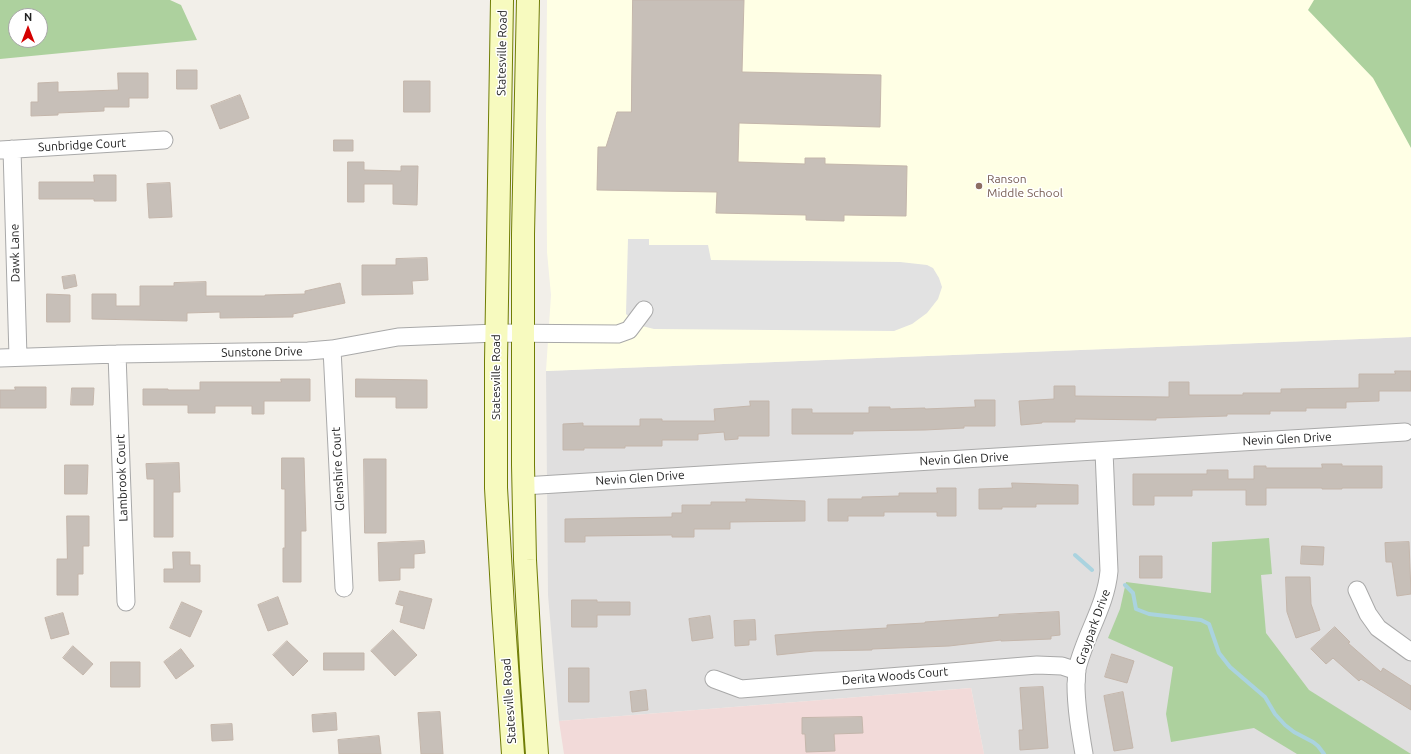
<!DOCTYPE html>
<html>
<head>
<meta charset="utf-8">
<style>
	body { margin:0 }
	#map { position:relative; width:1411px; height:754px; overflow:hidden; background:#f2efe9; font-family:Ubuntu,sans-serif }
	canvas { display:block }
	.north { position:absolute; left:8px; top:8px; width:40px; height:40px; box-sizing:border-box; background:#fff; border:1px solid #a7a7a7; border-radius:50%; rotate:0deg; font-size:11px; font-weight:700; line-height:16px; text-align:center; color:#222 }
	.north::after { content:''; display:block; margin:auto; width:14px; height:18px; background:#d40000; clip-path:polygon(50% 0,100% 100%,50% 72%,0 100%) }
</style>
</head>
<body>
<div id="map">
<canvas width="1411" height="754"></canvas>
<div class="north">N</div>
</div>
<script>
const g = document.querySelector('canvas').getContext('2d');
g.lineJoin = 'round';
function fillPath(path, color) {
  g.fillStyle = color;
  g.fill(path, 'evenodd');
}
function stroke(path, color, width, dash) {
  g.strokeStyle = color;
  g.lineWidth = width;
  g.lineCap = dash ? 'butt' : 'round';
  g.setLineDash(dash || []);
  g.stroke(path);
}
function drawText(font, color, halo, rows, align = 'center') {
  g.font = font + ' Ubuntu,sans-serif';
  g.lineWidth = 3;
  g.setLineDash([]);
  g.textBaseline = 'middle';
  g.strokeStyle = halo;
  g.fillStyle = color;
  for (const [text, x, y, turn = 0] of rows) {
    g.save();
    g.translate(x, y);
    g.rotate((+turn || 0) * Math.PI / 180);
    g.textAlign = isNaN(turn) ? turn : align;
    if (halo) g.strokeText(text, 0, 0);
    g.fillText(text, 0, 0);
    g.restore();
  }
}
fillPath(new Path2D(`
	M1411 337V754H984L971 688 559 721 548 595 546 371Z`), '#e0dfdf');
fillPath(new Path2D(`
	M971 688 984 754H564L559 721Z`), '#f2dad9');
fillPath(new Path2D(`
	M547 0H1411V337L546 371 551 295 547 252 546 120Z`), '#ffffe5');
fillPath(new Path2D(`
	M0 0H170L181 5 197 40 0 59ZM16 16H40V40H16Z
	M1314 0H1411V148L1373 78 1308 10Z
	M1269 538 1272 574 1261 575 1266 633 1309 690 1411 754H1297L1254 728 1171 742 1166 714 1173 667 1108 638 1120 609 1126 582 1211 593 1212 542Z`), '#add19e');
fillPath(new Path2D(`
	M628 239H649V245H708L711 260 900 262 927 265 933 268 939 278 942 287 938 299 927 313 912 324 894 331 654 329 638 325 626 314Z`), '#e2e2e2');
stroke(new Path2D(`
	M1075 555 1092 570
	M1125 585 1133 593 1136 609 1149 614 1201 620 1209 624 1219 653 1230 667 1265 697 1275 714 1285 725 1294 732 1313 742 1318 746 1324 754`), '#aad3df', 4);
const building = new Path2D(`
	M633 0H744L742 72 881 75 880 127 739 123 738 162 805 164V158H825V164L907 166 906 216 844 215V221L806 220V215L716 213 717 192 597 190 598 147H606L617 112H631Z
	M177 70H197V89H177Z
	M118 73H148V98H129V107H104V111L58 113V115L31 116V102H38V83L58 82V92L118 90Z
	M404 81H430V112H404Z
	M240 95 249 118 220 129 211 106Z
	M334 140H353V151H334Z
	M348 162H364V170L401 171V166H418L417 205 393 204V184H364V202H348Z
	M94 175H116V201H94V199H39V182H94Z
	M170 183 172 217 149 218 147 184Z
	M427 258 428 280 412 281 413 294 362 295V265H396V259Z
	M75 275 77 286 64 289 62 277Z
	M206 282V296H265V295L305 294V291L340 283 345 303 293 314V317L220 318V312L187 313V321L92 319V294H116V306H140V286H174V283Z
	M47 294 70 295V322H47Z
	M1395 371H1411V391H1379V401L1346 402V408H1306V411H1270V414H1227V416L1156 418V420L1075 419V422H1042V423L1021 425 1019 401 1054 399V386H1075V396L1169 397V382H1189V395H1243V393H1281V389L1359 388V374H1395Z
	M281 379H310V401H264V414H252V406H215V413H188V405H143V389H168V390H200V382H281Z
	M356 379 427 380V408H396V397H356Z
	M15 387H46V408H0V390H15Z
	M72 388H94L93 405H71Z
	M975 400H995V426H964V428L925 430 853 431V434H792V409H812V413H869V407H890V409L925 408V409L975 407Z
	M750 401H769V436H738V439L725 440 724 432 698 434V440H662V446H625V448H584V450H563V424L583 423V426H640V419H662V421H715L714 409 750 406Z
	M282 458H304L306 531H301V582H283V548H285V489H282Z
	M364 459H386V533H365Z
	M179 463 180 492H173V537H154V479H147L146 464Z
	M1322 464H1342V466H1382V488H1342V489H1322V488H1266V505H1246V490H1192V496H1154V505H1133V474H1207V470H1228V479H1254V466H1266V468H1322Z
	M65 465H88L87 494H65Z
	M1012 483 1078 485V504H1036V507H1002V509H979V489L1012 488Z
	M937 488H956V516H937V512H884V516H848V521H828V499H862V497L899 496V493H937Z
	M746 499 805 501V521L730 522V529H694V537H672V535L585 536V542H565V519L672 517V513H682V505H711V502H746Z
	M67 516H89V546H83V574H78V595H57V559H67Z
	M424 541 425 553 414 554V568H400V580L379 581 378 543Z
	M1409 542 1411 594 1397 596 1392 562H1386L1385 543Z
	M1302 546 1324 547 1323 565 1301 564Z
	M173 552H190V565H200V582H164V569H173Z
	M1140 556H1162V578H1140Z
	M1286 577H1310L1311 604 1320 630 1296 638 1287 612Z
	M400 591 432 599 424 629 400 622 404 606 396 604Z
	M278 597 288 624 268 631 258 605Z
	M572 600H597V602H630V615H597V627H572Z
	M182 602 202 611 190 637 170 628Z
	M1059 612 1060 635 1051 636V639L1001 641V640L949 646 872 649V650L814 651 777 655 775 635 813 632 887 628V625L925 623V622L999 617V615Z
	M63 613 69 634 51 639 45 618Z
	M710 616 713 638 692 641 689 619Z
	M755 620 756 640H749V645L735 646 734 621Z
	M1335 627 1350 642 1348 643 1381 672 1383 668 1411 686V710L1361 679 1359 681 1333 658 1326 664 1311 649Z
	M393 630 417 655 395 676 371 651Z
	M287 641 308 661 293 676 273 655Z
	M73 646 93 664 83 675 63 658Z
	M181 649 194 666 176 679 164 662Z
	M324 653H364V670H324Z
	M1112 654 1134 661 1127 683 1105 677Z
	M111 662H140V687H111Z
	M569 668H589V702H569Z
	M1043 687 1048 748 1020 750 1019 730H1023L1020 688Z
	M646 690 648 710 632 712 630 692Z
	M1123 692 1133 748 1114 751 1104 696Z
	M440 712 443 754H421L418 713Z
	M336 713 337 730 313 732 312 715Z
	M862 717 863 733 834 734 835 751 806 752 805 734H802V718Z
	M232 724 233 740 212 741 211 725Z
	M379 736 381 754H339L338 740Z`);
fillPath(building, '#c7bfb8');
stroke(building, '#c4b6ab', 1);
const minor = new Path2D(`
	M12 149 18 357
	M0 150 164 140
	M332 349 344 588
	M117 354 126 602
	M0 358 117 354 308 351 332 349 398 337 496 333 618 334 629 330 644 310
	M523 486 1405 432
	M1357 590 1368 614 1378 628 1411 652
	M714 679 741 689 1037 665 1062 666 1077 671
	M1084 754C1080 731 1076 708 1076 684 1077 679 1076 674 1077 669 1085 635 1106 606 1109 571L1104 451`);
const secondary = new Path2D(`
	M502 0 496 361V488L503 608 513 754
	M528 0 523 234V465L525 560 531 668 537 754`);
stroke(minor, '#a9a9a9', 19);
stroke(secondary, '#707d05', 24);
stroke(minor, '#fff', 17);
stroke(secondary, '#f7fabf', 22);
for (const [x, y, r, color] of [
	[979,186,4,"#8d6e63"]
]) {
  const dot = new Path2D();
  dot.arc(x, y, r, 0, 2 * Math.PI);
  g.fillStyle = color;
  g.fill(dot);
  stroke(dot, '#fff', 1.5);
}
drawText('12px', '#222', '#fff', [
	["Statesville Road",502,53,-89],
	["Sunbridge Court",82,145,-3],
	["Dawk Lane",15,253,-91],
	["Sunstone Drive",262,352,-1],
	["Statesville Road",496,377,-90],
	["Nevin Glen Drive",1287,439,-3],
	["Nevin Glen Drive",964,459,-3],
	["Glenshire Court",338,469,-93],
	["Lambrook Court",122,478,-92],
	["Nevin Glen Drive",640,478,-4],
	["Graypark Drive",1093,627,-70],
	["Derita Woods Court",895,676,-5],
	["Statesville Road",509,701,-94]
]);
drawText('12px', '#785e54', '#fff', [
	["Ranson",987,179],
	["Middle School",987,193]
], 'left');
</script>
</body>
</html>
